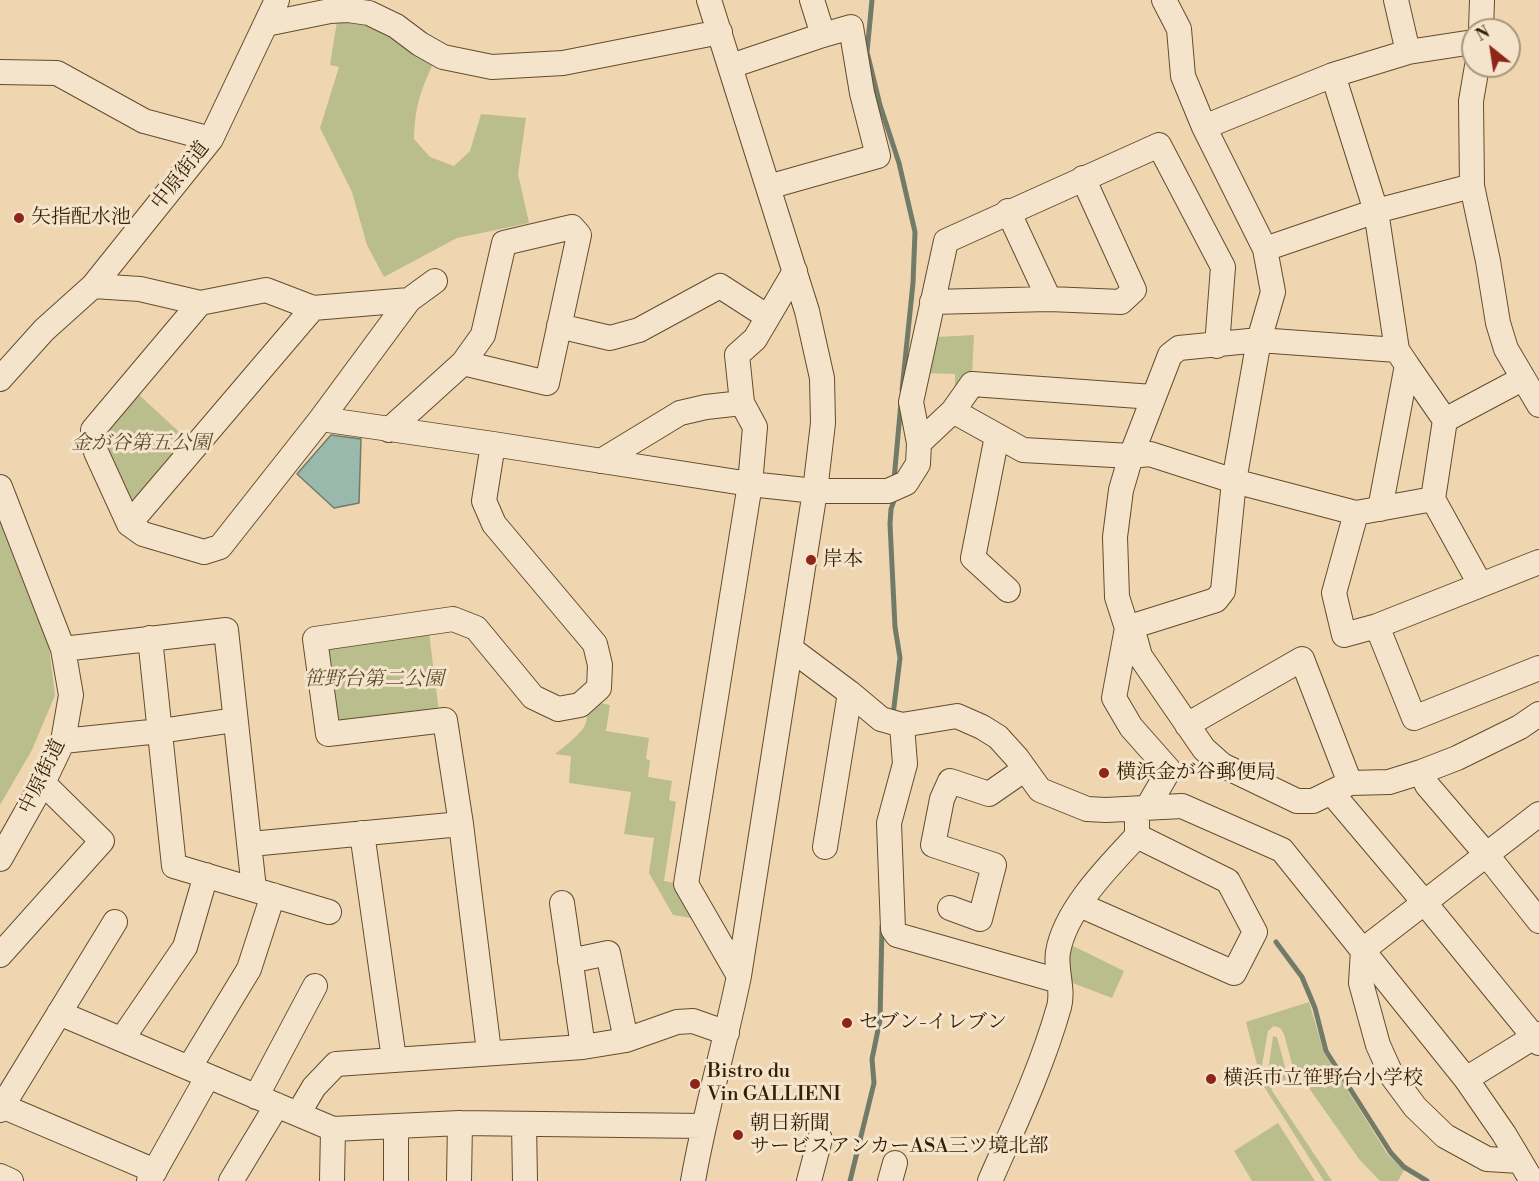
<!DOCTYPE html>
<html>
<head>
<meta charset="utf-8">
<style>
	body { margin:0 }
	#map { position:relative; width:1539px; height:1181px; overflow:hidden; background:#efd6b1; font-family:"Libre Bodoni",serif }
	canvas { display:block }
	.north { position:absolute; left:1461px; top:18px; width:60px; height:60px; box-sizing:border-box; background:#f5e4cc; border:2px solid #a9957a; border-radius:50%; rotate:330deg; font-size:16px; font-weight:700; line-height:24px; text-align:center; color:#361e00 }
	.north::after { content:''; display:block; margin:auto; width:21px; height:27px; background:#8f2418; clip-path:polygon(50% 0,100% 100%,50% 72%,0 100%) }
</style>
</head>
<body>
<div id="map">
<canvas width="1539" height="1181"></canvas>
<div class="north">N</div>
</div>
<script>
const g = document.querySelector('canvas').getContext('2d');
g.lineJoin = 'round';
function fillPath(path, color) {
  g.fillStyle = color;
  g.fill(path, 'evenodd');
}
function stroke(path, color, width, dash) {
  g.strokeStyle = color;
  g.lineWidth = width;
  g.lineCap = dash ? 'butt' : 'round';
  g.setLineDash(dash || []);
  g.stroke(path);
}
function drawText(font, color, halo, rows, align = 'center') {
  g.font = font + ' "Libre Bodoni","Noto Serif JP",serif';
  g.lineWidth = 6;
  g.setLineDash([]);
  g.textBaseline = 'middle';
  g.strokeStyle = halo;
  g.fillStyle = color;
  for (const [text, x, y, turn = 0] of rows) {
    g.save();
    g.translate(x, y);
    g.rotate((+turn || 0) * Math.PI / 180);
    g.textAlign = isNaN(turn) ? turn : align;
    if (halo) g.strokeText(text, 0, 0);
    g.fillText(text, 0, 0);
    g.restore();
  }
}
fillPath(new Path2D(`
	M337 21 378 25 407 49 433 64C420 92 415 107 414 139L430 157 454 166 470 151 481 114 526 118 518 174 529 223 457 238 384 277 367 245 352 192 320 128 339 67 330 65Z
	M974 335 972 374 955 394V374L927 373 937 337Z
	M137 393 189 441 137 504 126 501 102 440 104 433Z
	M0 515 48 639 55 695 32 750 0 805Z
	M429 633 439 712 340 726 332 720 328 645Z
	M600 703 610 705 606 731 649 738 646 759 650 760 648 777 672 781 669 800 676 802 664 881 680 884 697 919 673 915 649 873 654 838 624 834 631 792 569 783 571 756 555 754C565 746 574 739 582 730 592 717 581 709 600 703Z
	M1069 944 1124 971 1112 998 1070 982 1067 958Z
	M1309 1002 1324 1053 1388 1155 1404 1170 1398 1181H1380L1359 1159 1292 1064 1284 1034 1280 1028 1274 1026 1268 1031 1260 1076 1246 1022Z
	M1273 1036 1277 1037 1288 1078 1271 1089 1332 1181H1324L1263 1085 1267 1080Z
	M1278 1123 1315 1181H1252L1234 1151Z`), '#b9be8c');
const water = new Path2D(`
	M331 435 361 439 359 503 334 508 297 474Z`);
fillPath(water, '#9ab9ad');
stroke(water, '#727b68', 1.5);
stroke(new Path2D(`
	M872 0 867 52 880 105 899 163 915 232 913 283 902 390
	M894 480 901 402
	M893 715 900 658 895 627 890 524 891 509 896 495
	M1276 942 1302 977 1315 1008 1326 1051 1391 1153 1404 1167 1427 1181
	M850 1181 874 1083 872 1059 880 1020 882 926`), '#727b68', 5);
const minor = new Path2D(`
	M812 0 823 35
	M1396 0 1408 52
	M266 24 330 11 348 10 369 13 396 26 420 44 443 57 492 67 563 63 720 32
	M1481 30 1482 0
	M731 66 823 35 851 27 862 93 878 156 768 187
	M1477 66 1471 101 1472 186 1488 261 1498 323 1506 349 1539 405
	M0 72 57 73 144 121 211 139
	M1333 75 1376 211 1397 350 1407 365 1380 509
	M1204 127 1333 75 1408 52 1473 42
	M1008 211 1049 299
	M1265 249 1376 211 1472 186
	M93 286 140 289 200 303 266 290 313 308 409 300 435 281
	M932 302 1049 299 1121 302 1134 290 1083 178
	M200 303 93 430 96 452 129 524 143 534 204 552 220 547 321 419 493 444 750 484 815 491H888L906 483 918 464 919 443 911 402 946 241 1159 145 1223 267 1217 346
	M559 326 610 338 639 330 720 286 768 317
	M1397 350 1259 340 1179 348 1170 355 1131 456 1121 490 1115 537 1117 597 1127 628 1135 638 1140 656 1204 749 1222 765 1297 801H1313L1350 783 1389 782 1421 772 1457 758 1520 727 1539 714
	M1407 365 1445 420
	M0 379 44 330 93 286 211 139 277 0
	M953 411 1023 450 1131 456 1150 454 1234 481 1356 513 1433 499
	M321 419 409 300
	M389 430 463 363 483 335 504 243 572 227 579 235 547 383 463 363
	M997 436 973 558 1008 590
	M919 443 953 411 972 384 1153 397
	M601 461 680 413 706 407 742 403
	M0 487 63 649 71 695 63 741 43 783 0 859
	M1356 513 1334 593 1344 635 1377 626 1539 562
	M129 524 313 308
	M1480 584 1433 499 1445 420 1522 379
	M1377 626 1414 718 1539 668
	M1127 628 1216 600 1223 591 1234 481 1259 340 1273 292 1265 249 1204 127 1183 76 1179 29 1164 0
	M1127 628 1114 698 1131 727 1169 770 1147 808
	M150 638 174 866 329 912
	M63 649 226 630 254 889
	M791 649 850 693 881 719 902 725 957 716 982 727 998 737 1017 758 1040 790 1087 809 1106 810 1182 806 1282 850 1466 1079 1504 1134 1532 1181
	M902 725 905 764 889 823 893 929 897 935 1059 981
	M1187 725 1302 659 1350 783
	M63 741 160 731 235 720
	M1421 772 1427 785 1486 854 1539 921
	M1331 792 1424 902 1539 1043
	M362 833 394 1059
	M251 844 461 824
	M825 847 850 693
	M562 903 583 1047
	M1080 905 1234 973 1255 932 1228 881 1137 836
	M950 908 980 919 994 865 933 845 942 799 950 781 989 794 1025 769
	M0 955 102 841 43 783
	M570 961 608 953 626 1040
	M739 976 686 884 750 484 755 427 742 403 737 355 755 339 795 271
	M59 1013 333 1129 460 1123 703 1126
	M122 1039 185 947 206 875
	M489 1052 461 824 445 720 328 734 315 639 453 619 476 628 533 697 558 709 580 705 599 688 600 665 595 644 494 524 484 501 493 444
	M189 1068 249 969 273 895
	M1466 1079 1539 1034
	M256 1097 315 986
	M2 1106 155 1171
	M0 1110 115 922
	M298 1114 314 1087 336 1064 583 1047 626 1040 677 1022 693 1021 727 1033
	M524 1124 525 1181
	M396 1126V1181
	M1520 1161 1487 1159 1445 1136 1415 1107 1392 1076 1378 1045 1361 983 1363 950 1539 814
	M0 1176 11 1181
	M149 1181 208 1076
	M231 1181 277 1105
	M332 1181 333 1129
	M459 1181 460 1123
	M693 1181C705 1112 725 1044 739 976L815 491 823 423 822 378 807 311 709 0
	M809 1181 820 1139
	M890 1181 895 1163
	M990 1181C1015 1124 1042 1067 1059 1007 1064 989 1055 969 1058 952 1065 910 1109 866 1137 836V809`);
stroke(minor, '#644c2c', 26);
stroke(minor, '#f5e4cc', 24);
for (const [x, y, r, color] of [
	[19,218,6,"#8f2418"],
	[811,560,6,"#8f2418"],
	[1104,773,6,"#8f2418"],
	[847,1023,6,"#8f2418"],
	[1211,1079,6,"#8f2418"],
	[695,1084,6,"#8f2418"],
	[738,1135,6,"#8f2418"]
]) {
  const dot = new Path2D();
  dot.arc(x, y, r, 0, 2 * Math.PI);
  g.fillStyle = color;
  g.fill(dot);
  stroke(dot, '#f5e4cc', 2);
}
drawText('20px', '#361e00', '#f5e4cc', [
	["中原街道",181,176,-52],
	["中原街道",43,777,-64]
]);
drawText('20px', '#361e00', '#f5e4cc', [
	["矢指配水池",31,218],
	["岸本",823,560],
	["横浜金が谷郵便局",1116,773],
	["セブン-イレブン",859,1023],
	["Bistro du",707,1072],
	["Vin GALLIENI",707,1095],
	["横浜市立笹野台小学校",1223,1079],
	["朝日新聞",750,1124],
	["サービスアンカーASA三ツ境北部",750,1147]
], 'left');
drawText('italic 20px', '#5d4e2a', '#f5e4cc', [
	["金が谷第五公園",141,444],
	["笹野台第二公園",374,680]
]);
</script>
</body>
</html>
